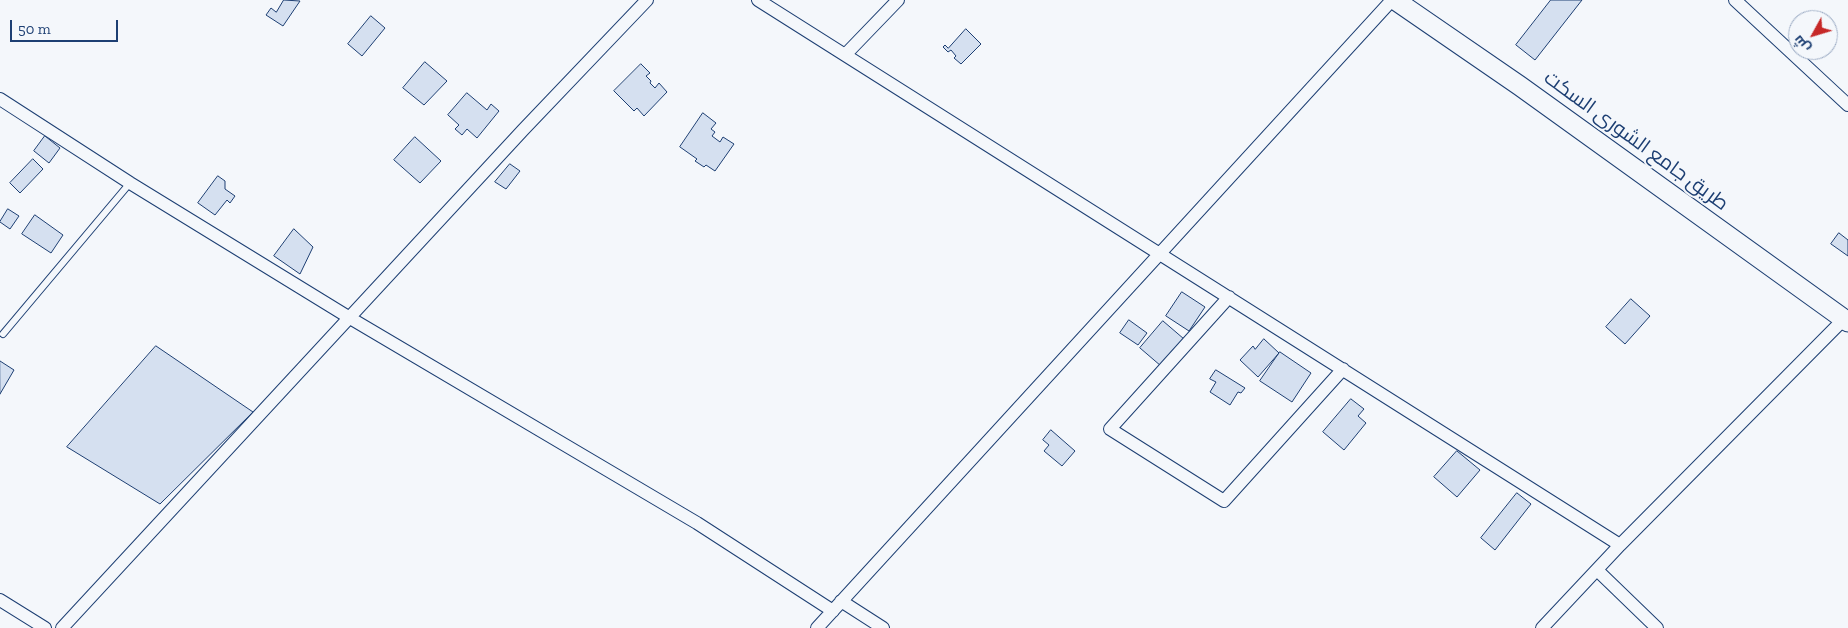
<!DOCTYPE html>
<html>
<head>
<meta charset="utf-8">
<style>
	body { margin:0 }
	#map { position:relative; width:1848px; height:628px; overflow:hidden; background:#f4f7fb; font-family:"Zilla Slab",Cairo,serif }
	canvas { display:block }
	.north { position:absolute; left:1788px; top:10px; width:50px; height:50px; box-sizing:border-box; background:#f4f7fb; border:1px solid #9eadc5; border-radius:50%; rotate:231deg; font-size:14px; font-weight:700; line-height:20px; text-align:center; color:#1d3f73 }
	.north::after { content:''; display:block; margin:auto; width:18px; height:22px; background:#c62828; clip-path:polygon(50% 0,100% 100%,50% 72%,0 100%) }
	.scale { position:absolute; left:10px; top:20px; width:108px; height:22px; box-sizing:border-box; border:2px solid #1d3f73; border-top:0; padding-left:6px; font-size:15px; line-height:18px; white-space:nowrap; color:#1d3f73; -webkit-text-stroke:4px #f4f7fb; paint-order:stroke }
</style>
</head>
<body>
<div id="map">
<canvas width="1848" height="628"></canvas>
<div class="north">ش</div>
<div class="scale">50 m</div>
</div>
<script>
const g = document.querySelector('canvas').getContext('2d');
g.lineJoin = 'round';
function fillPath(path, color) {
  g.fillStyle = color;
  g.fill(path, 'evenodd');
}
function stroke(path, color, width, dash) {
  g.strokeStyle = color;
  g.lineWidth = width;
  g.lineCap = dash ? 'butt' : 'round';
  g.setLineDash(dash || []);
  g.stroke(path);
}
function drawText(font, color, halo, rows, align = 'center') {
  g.font = font + ' "Zilla Slab",Cairo,serif';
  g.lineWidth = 4;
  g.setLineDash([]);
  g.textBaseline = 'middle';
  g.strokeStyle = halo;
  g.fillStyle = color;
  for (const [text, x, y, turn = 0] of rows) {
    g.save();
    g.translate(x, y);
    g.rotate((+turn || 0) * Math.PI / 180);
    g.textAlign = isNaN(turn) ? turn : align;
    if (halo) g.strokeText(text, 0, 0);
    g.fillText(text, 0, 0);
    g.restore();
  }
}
const building = new Path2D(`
	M284 0 300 1 283 26 266 15 271 8 276 12Z
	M1551 0H1582L1535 60 1516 45Z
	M371 16 385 28 362 56 348 44Z
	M966 29 981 44 961 64 954 58 956 56 951 50 948 52 943 47 945 45 948 48Z
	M425 62 447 81 424 105 403 88Z
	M641 64 650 73 646 76 651 81 650 83 655 88 659 83 667 92 644 116 637 108 634 111 614 91Z
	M467 93 487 110 491 104 499 111 477 138 467 129 462 135 455 129 459 125 448 115Z
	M703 113 716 123 711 129 715 132 712 136 720 142 723 137 734 144 715 171 706 165 704 167 695 161 697 159 680 147Z
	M45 136 60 148 49 163 34 151Z
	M415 137 441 161 420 183 394 160Z
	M33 159 43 169 20 193 10 183Z
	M510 164 520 171 506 189 495 182Z
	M218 176 225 181V189L235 196 230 203 227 200 215 215 198 203Z
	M8 209 19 216 10 229 0 222Z
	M35 215 63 235 51 253 22 234Z
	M294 229 313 247 300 274 274 256Z
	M1839 233 1848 240V256L1831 244Z
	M1182 292 1205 307 1189 331 1166 316Z
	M1631 299 1650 316 1625 344 1606 327Z
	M1129 320 1147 333 1138 345 1120 333Z
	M1163 321 1184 339 1161 366 1140 348Z
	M1264 339 1279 353 1258 377 1240 360 1253 346 1255 349Z
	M156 346 253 412 160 504 67 447Z
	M1280 352 1311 373 1292 402 1260 381Z
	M0 361 14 370 0 394Z
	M1216 370 1245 388 1241 393 1238 392 1230 405 1210 392 1216 382 1210 379Z
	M1351 399 1364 409 1358 416 1366 423 1344 450 1323 432Z
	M1051 430 1075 451 1062 466 1044 451 1049 445 1043 440Z
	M1457 451 1480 470 1457 497 1434 477Z
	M1517 493 1531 504 1495 550 1481 538Z`);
fillPath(building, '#d5e0f0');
stroke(building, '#1d3f73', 1);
const lane = new Path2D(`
	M3 334 130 183`);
const street = new Path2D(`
	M758 0 1620 545
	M1735 0 1848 105
	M845 55 898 0
	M0 99 130 183 350 318 697 523 833 611
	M1229 297 1110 429 1224 501 1343 369
	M1597 570 1657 628
	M0 600 45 628
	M841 601 883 628
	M62 628 523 130 647 0
	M817 628 1392 0
	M1542 628 1620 545 1844 319`);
const secondary = new Path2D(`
	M1395 0 1520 86 1848 322`);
stroke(lane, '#1d3f73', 8);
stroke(street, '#1d3f73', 14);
stroke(secondary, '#1d3f73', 21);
stroke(lane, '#f4f7fb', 6);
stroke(street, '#f4f7fb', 12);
stroke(secondary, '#f4f7fb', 19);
drawText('20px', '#1d3f73', '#f4f7fb', [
	["طريق جامع الشورى السكت",1636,141,36]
]);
</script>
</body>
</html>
